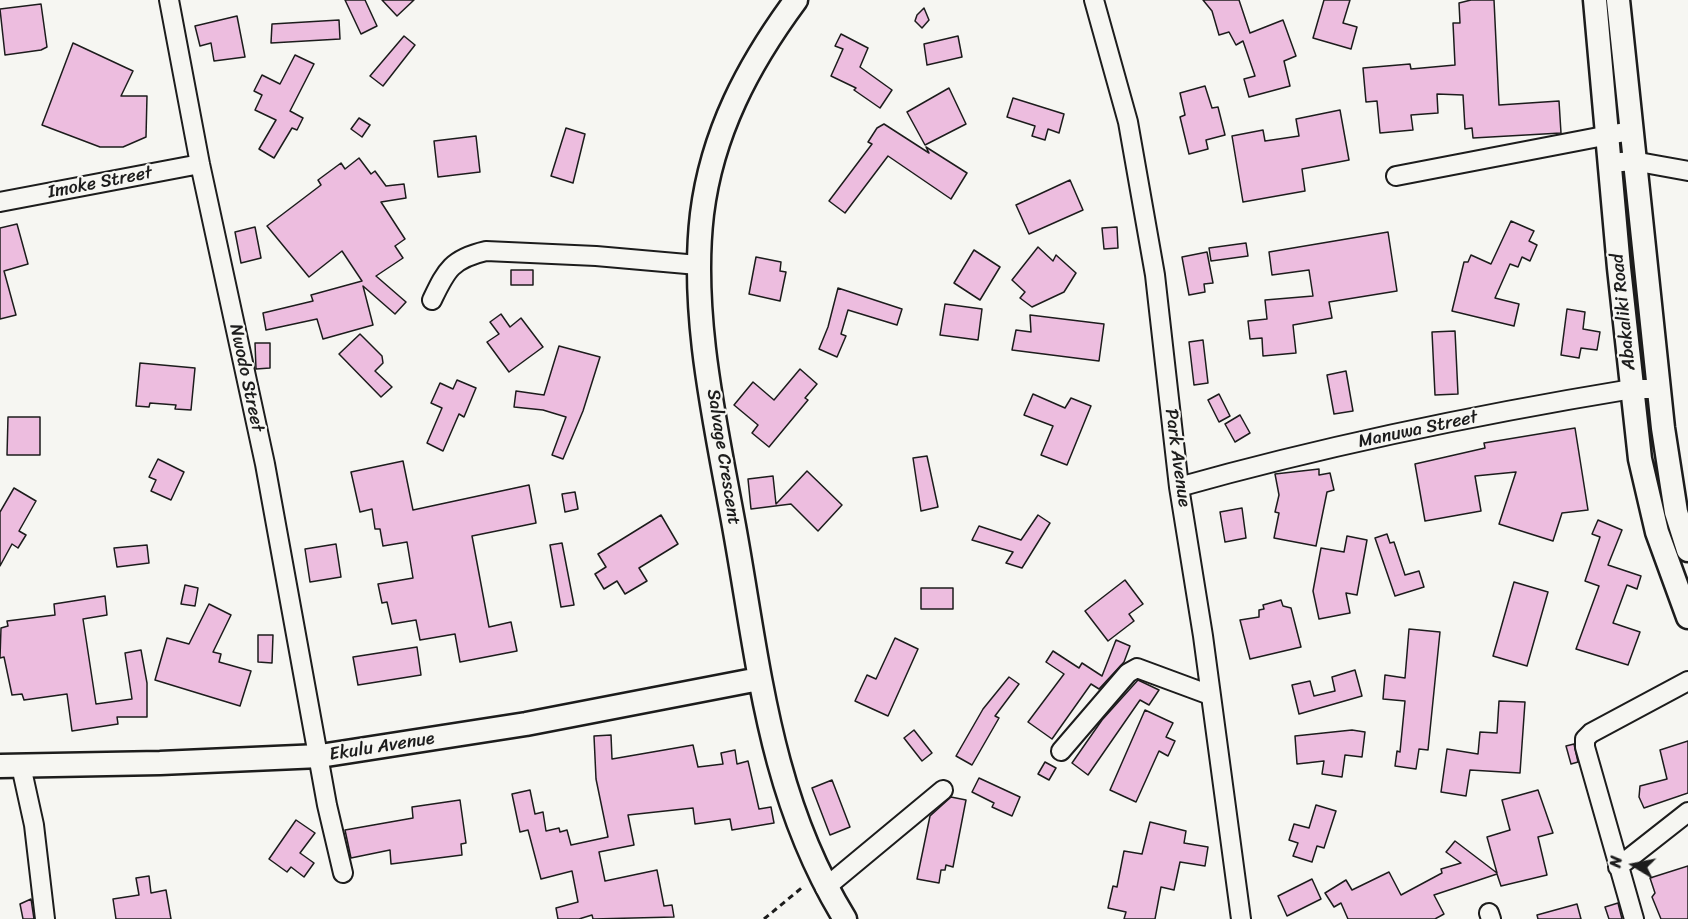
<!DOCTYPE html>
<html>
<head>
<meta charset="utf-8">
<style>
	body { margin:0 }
	#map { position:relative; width:1688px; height:919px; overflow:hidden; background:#f6f6f2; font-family:Sriracha,sans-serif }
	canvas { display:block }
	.north { position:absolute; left:1604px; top:835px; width:60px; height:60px; -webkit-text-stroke:4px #f6f6f2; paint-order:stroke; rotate:280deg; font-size:16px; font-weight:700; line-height:24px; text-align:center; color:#1c1c1c }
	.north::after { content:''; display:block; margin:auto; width:21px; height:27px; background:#1c1c1c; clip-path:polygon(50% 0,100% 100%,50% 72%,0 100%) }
</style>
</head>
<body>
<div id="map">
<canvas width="1688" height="919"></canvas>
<div class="north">N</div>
</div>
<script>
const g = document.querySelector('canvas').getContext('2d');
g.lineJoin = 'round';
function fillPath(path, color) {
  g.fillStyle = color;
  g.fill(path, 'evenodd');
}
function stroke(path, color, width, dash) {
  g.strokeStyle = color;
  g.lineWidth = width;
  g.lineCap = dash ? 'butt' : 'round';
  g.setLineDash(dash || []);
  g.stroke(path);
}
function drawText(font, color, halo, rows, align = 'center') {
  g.font = font + ' Sriracha,sans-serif';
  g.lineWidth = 4.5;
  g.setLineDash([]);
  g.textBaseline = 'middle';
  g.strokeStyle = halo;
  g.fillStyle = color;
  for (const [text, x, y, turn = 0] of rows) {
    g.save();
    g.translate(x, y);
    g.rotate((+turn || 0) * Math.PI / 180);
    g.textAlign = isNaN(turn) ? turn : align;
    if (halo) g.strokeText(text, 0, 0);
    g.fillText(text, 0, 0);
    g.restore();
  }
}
const building = new Path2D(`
	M345 0H365L377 26 361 34Z
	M382 0H414L397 16Z
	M1203 0H1239L1250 33 1283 20 1296 56 1284 61 1290 86 1249 97 1244 79 1255 76 1243 41 1236 45 1229 32 1219 35 1212 11Z
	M1324 0H1350L1343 23 1357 27 1351 49 1313 38Z
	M1471 0H1494L1499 105 1559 101 1561 133 1473 138 1472 128 1465 129 1463 95 1437 94 1438 113 1411 115 1413 130 1380 133 1377 101 1366 102 1363 68 1410 64 1411 69 1455 65 1453 23H1460L1459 3Z
	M41 4 47 47 41 50 5 55 0 9Z
	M924 8 929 20 922 28 915 21 917 15Z
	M237 16 245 57 214 61 211 43 200 46 195 26Z
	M339 20 340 39 271 43 272 24Z
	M841 34 868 48 860 67 892 90 880 108 854 90 856 88 831 76 843 49 835 46Z
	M404 36 415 45 383 86 370 76Z
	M958 36 962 57 927 65 924 44Z
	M73 43 133 71 121 96H147L146 137 123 147H100L42 125Z
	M295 55 314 64 290 111 303 118 297 130 292 128 274 158 259 149 276 120 255 110 262 95 254 91 262 75 280 84Z
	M1205 86 1212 108 1218 107 1225 135 1206 140 1208 149 1189 154 1180 117 1185 115 1180 93Z
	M949 88 966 124 925 145 907 112Z
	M1013 98 1064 114 1059 133 1048 129 1045 140 1032 136 1035 126 1007 117Z
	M1340 110 1349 160 1302 169 1305 191 1243 202 1232 136 1263 130 1265 141 1299 136 1296 119Z
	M359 118 370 125 362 137 351 129Z
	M884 124 929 153 926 147 967 173 951 199 888 156 845 213 829 201 872 144 868 142 877 128Z
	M566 128 585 134 573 183 551 176Z
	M476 136 480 172 438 177 434 141Z
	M359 158 371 174 375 171 386 186 404 184 406 198 381 202 405 239 395 246 403 258 376 276 406 302 395 314 363 286 373 325 323 339 317 319 266 330 263 313 313 301 311 295 362 281 342 251 309 277 267 226 321 185 318 180 341 163 345 169Z
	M1070 180 1083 210 1029 234 1016 205Z
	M1511 221 1534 231 1529 241 1537 245 1530 261 1522 257 1518 267 1510 264 1495 298 1519 304 1514 326 1452 311 1464 262H1468L1471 255 1491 264Z
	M17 224 28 264 4 271 16 315 0 319V228Z
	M255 227 261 258 241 263 235 232Z
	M1117 227 1118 248 1104 249 1102 228Z
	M1388 232 1397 291 1329 302 1332 318 1293 325 1296 353 1263 356 1262 338 1250 339 1248 321 1267 319 1265 300 1313 296 1309 270 1272 275 1269 252Z
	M1246 243 1248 256 1211 261 1209 248Z
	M1038 247 1053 261 1056 255 1076 273 1064 292 1032 307 1020 298 1025 292 1012 280Z
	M974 250 1000 267 980 300 954 283Z
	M1207 252 1213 283 1204 284 1205 292 1189 295 1182 257Z
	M756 257 781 262 780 271 786 272 780 301 749 294Z
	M511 270H533V285H511Z
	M838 288 902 309 897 325 848 310 841 334 846 336 837 357 819 349 828 327Z
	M945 304 982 309 978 340 940 335Z
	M1567 309 1585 312 1583 329 1600 332 1597 350 1581 348 1579 358 1561 355Z
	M501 314 510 327 521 318 543 347 509 372 487 342 499 334 490 322Z
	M1030 315 1104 324 1099 361 1012 350 1016 330 1031 332Z
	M1455 331 1458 394 1435 395 1432 332Z
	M360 334 382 356 383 363 375 371 392 387 381 397 339 354Z
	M1203 340 1208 383 1194 385 1189 342Z
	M255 343H270V368L256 369Z
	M559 346 600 357 583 411 563 459 552 455 566 417 543 410 514 407 516 391 544 395Z
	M140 363 195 368 191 410 175 409 176 405 150 403 149 407 136 406Z
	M800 369 817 384 805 398 808 400 769 447 752 433 758 425 734 405 753 382 774 400Z
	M1346 371 1353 411 1334 414 1327 375Z
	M457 380 476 388 464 417 459 414 443 451 427 443 442 408 431 403 440 383 453 389Z
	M1033 394 1065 408 1071 398 1091 406 1067 465 1041 455 1053 426 1024 415Z
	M1219 394 1230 416 1219 422 1208 400Z
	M1240 415 1250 433 1235 442 1225 424Z
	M8 417H40V455H7Z
	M1575 428 1588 510 1562 513 1553 541 1499 524 1516 472 1475 476 1481 511 1425 521 1415 464 1485 448 1484 443Z
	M927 456 938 507 921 511 913 458Z
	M158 459 184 472 171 500 151 491 156 480 149 477Z
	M403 461 413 510 529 485 536 523 472 536 489 627 511 622 517 651 460 662 455 634 420 640 416 620 392 624 387 602 382 603 378 584 413 578 407 542 383 546 380 529H375L372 509 360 512 351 472Z
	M1319 469V475L1330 473 1334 490 1327 492 1316 546 1274 538 1279 513 1275 512 1279 495 1275 474Z
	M807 471 842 505 818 531 791 504 751 509 748 479 773 476 776 504Z
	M14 488 36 501 19 531 26 535 18 548 12 544 0 566V512Z
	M575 492 578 509 565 512 562 494Z
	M1242 508 1246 538 1225 542 1220 512Z
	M661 515 678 544 639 568 647 581 625 594 617 581 604 589 595 574 606 567 598 554Z
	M1038 515 1050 523 1022 568 1006 563 1013 552 972 540 979 526 1021 540Z
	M1598 520 1622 530 1608 565 1641 576 1637 589 1627 585 1613 623 1640 632 1628 665 1576 649 1599 586 1585 581 1600 537 1592 534Z
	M1387 534 1390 543 1394 542 1405 575 1419 571 1424 587 1395 596 1375 538Z
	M1347 536 1367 540 1357 595 1346 593 1350 613 1319 619 1313 591 1321 548 1344 552Z
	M562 543 574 605 561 607 550 545Z
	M336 544 341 577 310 582 305 549Z
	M147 545 149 563 117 567 114 548Z
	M1125 580 1143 604 1129 614 1134 621 1108 641 1085 611Z
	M1514 582 1548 592 1527 666 1493 656Z
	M185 585 198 588 195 606 181 604Z
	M921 588H953V609H921Z
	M105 596 107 615 83 619 96 704 132 699 125 653 141 650 147 683V717H117L118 724 72 731 67 694 24 700 22 694 12 695 4 657 0 658 1 628 8 626 7 621 55 615 54 604Z
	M1281 600 1283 606 1291 608 1301 647 1250 659 1240 620 1259 617V610L1264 609 1263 605Z
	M209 604 231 615 213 652 221 654 219 662 251 671 240 706 155 680 167 638 189 644Z
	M1409 629 1440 632 1428 750 1419 749 1416 769 1395 766 1397 751 1400 752 1405 701 1383 699 1385 675 1405 678Z
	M258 635H273L272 663 258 662Z
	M895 638 918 649 888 716 855 701 867 675 876 679Z
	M1116 640 1130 646 1124 662 1099 689 1091 684 1052 739 1028 722 1064 674 1046 662 1053 651 1079 668 1082 663 1102 676Z
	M417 647 421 675 358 685 353 657Z
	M1355 670 1362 696 1299 714 1292 685 1310 681 1314 696 1335 691 1332 677Z
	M1009 677 1019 684 995 716 999 718 972 765 956 756 983 709Z
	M1138 680 1159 690 1149 705 1140 700 1088 775 1072 763 1102 720Z
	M1499 701 1525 702 1520 773 1470 770 1466 796 1441 792 1447 749 1478 754 1480 732 1497 733Z
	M1145 710 1173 723 1166 737 1175 741 1168 756 1159 751 1136 802 1110 790Z
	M914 730 932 753 922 761 904 738Z
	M1352 730 1365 732 1362 757 1345 755 1342 777 1322 774 1324 761 1297 764 1295 736Z
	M611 735 612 759 693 745 698 767 723 764 721 753 735 750 737 764 748 761 759 809 771 807 774 823 732 830 730 819 695 824 693 808 628 815 634 845 599 852 605 881 657 870 664 906 672 905 674 917 593 919 592 915 579 919H558L556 908 578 902 572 871 541 879 528 830 520 832 512 794 530 790 535 814 543 812 546 831 559 828 560 832 567 830 571 845 608 837 596 779 594 736Z
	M1688 741V793L1644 808 1639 797 1640 786 1667 779 1660 750Z
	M1574 744 1578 762 1571 764 1566 746Z
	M1045 762 1056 768 1049 780 1038 774Z
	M979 778 1020 797 1012 816 992 807 994 803 972 792Z
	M832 780 850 827 830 835 812 788Z
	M1538 790 1553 833 1538 837 1547 875 1501 886 1497 874 1434 895 1444 914 1435 919H1348L1341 903 1334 907 1325 893 1346 880 1352 890 1389 872 1401 895 1442 873 1441 869 1461 863 1446 852 1455 841 1497 873 1487 837 1510 830 1502 800Z
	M951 797 966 800 953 867 946 865 945 870H941L939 883 917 879 930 816Z
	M460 800 466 843 461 844 462 855 391 864 390 850 351 858 345 830 413 818 412 807Z
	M1316 805 1336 811 1324 848 1317 846 1312 862 1293 856 1298 843 1289 840 1294 824 1309 828Z
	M296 820 315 833 300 853 314 863 304 877 291 867 287 872 269 859Z
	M1150 822 1186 831 1184 843 1208 847 1205 866 1180 862 1174 890 1161 887 1155 919H1124L1126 912 1108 908 1113 886 1117 887 1124 851 1142 854Z
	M1688 866V919H1661L1652 897 1655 893 1650 878Z
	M149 876 151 893 166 890 171 919H116L113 899 139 895 136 878Z
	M1312 879 1321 899 1287 916 1278 896Z
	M31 899 34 919H23L20 904Z
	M1618 903 1622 919H1609L1605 907Z
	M1577 904 1581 919H1538L1537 915Z`);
fillPath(building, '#edbddf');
stroke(building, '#1c1c1c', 1.5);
const minor = new Path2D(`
	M169 0 200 164 265 464 327 805 343 873
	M1094 0 1128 122 1155 275 1179 487 1203 636 1241 919
	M1610 163 1633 161 1688 171
	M1396 176 1630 131
	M0 202 200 164
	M432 300C446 271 451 259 486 251L596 256 698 265
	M1179 487C1328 445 1480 414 1632 389H1658
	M1061 751 1128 673 1137 668 1210 695
	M21 766 34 825 45 919
	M1618 867 1688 812
	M825 888 943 790
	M1489 913 1491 919
	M1634 919 1585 747V739L1591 733 1688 681`);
const major = new Path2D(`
	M796 0C748 65 712 133 702 214 690 316 716 426 734 526 759 664 769 796 845 919
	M1595 0 1619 268 1640 459 1657 532 1688 617
	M1618 0 1663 428 1676 512 1688 550
	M0 766 160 763 320 756 526 724 759 679`);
stroke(minor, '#1c1c1c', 22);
stroke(major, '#1c1c1c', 27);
stroke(new Path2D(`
	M764 919 804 886`), '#1c1c1c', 3, [6, 4.5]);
stroke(minor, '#f6f6f2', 18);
stroke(major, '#f6f6f2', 22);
drawText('18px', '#1c1c1c', '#f6f6f2', [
	["Imoke Street",100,183,-11],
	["Abakaliki Road",1624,312,-96],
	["Nwodo Street",246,378,78],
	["Manuwa Street",1418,430,-12],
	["Salvage Crescent",723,457,81],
	["Park Avenue",1177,458,82],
	["Ekulu Avenue",382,747,-9]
]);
</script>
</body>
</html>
